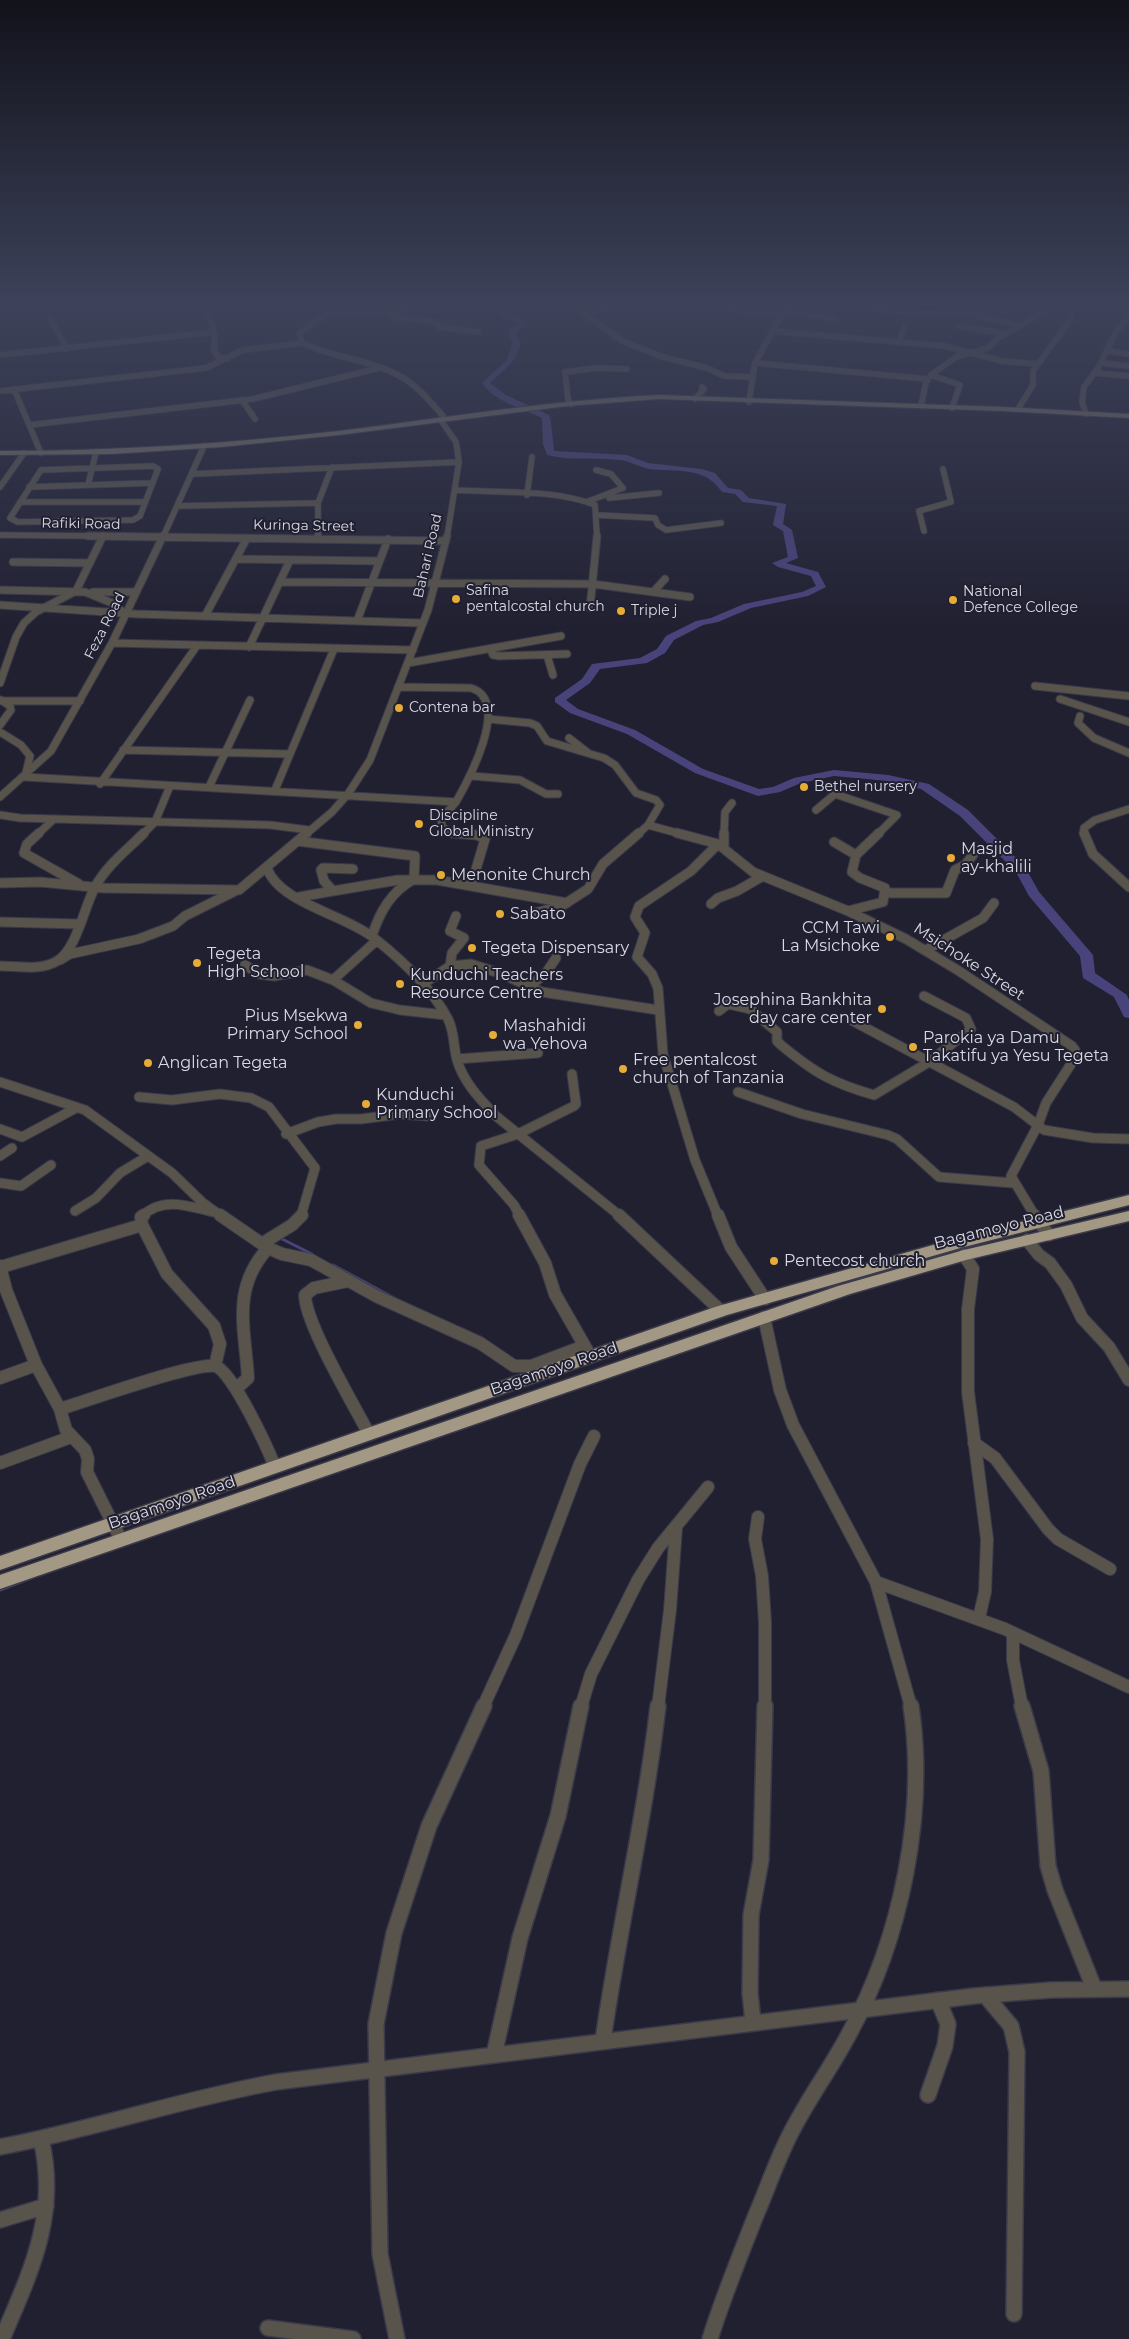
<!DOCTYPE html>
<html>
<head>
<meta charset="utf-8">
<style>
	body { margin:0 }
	canvas { display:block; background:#212031 }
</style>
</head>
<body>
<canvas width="1129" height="2339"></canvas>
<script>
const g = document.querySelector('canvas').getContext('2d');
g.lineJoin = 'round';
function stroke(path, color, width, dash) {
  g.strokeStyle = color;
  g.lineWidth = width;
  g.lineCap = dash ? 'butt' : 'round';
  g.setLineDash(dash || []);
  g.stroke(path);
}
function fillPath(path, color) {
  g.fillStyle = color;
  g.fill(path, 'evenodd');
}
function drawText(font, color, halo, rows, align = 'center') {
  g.font = font + ' Montserrat,sans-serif';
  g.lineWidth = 4;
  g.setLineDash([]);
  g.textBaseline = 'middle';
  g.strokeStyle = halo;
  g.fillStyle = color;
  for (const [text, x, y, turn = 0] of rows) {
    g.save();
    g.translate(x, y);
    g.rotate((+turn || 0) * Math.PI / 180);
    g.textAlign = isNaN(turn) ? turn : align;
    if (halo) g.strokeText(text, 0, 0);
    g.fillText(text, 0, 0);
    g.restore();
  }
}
stroke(new Path2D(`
	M280 1238 312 1254
	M333 1265 396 1299
	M0 1590 31 1578`), '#49437c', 3);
fillPath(new Path2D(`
	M497 306H504L506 311 524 320 526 326 517 331 516 336 521 341C518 362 504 369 490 383L506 395 549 415 551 422 554 451 627 455 648 463 702 469 715 473 728 488 741 490 749 498 786 504 783 524 792 530 798 558 786 563 818 572 826 587 808 596 751 608 718 622 703 625 674 640 665 653 647 663 600 669 590 683 566 700 578 709 635 730 703 769 759 789 773 787 794 778 834 770 888 775 929 784 968 810 1025 867 1039 892 1093 955 1095 973 1127 995 1129 1000V1018L1124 1017 1114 997 1083 978 1080 956 1029 896 1016 872 960 816 921 789 888 781 834 776 801 783 780 792 758 796 695 773 627 734 570 713 555 702V698L582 679 592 664 640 658 657 649 666 636 696 621 711 618 744 604 802 592 816 586 811 576 778 567 772 563 788 557 783 531 773 525 777 506 743 502 735 494 722 492C705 466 676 472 649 469 639 467 630 461 620 460 595 457 571 461 547 455L543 444 542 418C522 408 495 402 482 383L507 360 513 341 508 336 511 328 518 325 500 314Z`), '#49437c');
const streetFar4 = new Path2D(`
	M206 306 215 335 214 350 218 357 227 359
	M324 306 326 312 323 316 299 333 303 343C333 358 368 359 398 375 416 384 430 401 443 416L442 422 456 442 459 462 447 537
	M408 306 391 317 434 321 440 327 478 332
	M575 306 622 341 663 357 707 368 724 376 752 377
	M703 306 782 315
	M846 306 919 313 973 314
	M973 306V314L1021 326
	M581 311 636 306
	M326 312 395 313
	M784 313 835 318
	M50 318 67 349
	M959 326 1006 334
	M773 331 944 346 1002 361 1038 364
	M899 342 905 326
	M1107 351 1129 354
	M0 355 214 332
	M755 363 928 379
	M1101 363 1129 366
	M1095 373 1129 376
	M931 375 960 385 952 408
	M14 389 41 453
	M0 391 206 368 243 350 303 343
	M695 399 704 389 702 387
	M242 400 255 419
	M749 402 755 363 778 321 790 306
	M571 404 568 400 565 372 597 368 627 369
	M921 406 926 382 931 375 956 357 988 348 997 339 1053 306
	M1018 409 1033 385V371L1070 320 1071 306
	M1086 414 1082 402 1084 387 1098 368 1117 330 1129 316
	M29 425 253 399 379 368
	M153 466 158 469 140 516 133 520 18 522 10 518 41 470Z
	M192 474 459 462
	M88 485 96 452
	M0 487 24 453
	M29 487 151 483
	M456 490C499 493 555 489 595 505L597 537
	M527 495 532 457
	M609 498 659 493
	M589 501 623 488 611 474 596 470
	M20 502H144
	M178 506 318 503
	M596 515 655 518 658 525 666 530 721 523
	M924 531 919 511 951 502 943 469
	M0 535 181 537
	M163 537 204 446
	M318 537V503L332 467`);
const streetFar3 = new Path2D(`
	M88 536 446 541
	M318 536V539
	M236 559 378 561
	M13 562 90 563
	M281 582 593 584 690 597
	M0 590 85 592 112 603 123 612
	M654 591 665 579
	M93 592H136
	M0 605 137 614 421 623
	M590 608 597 536
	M205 616 247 538
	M357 621 388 539
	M112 643 413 650
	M249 647 290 560
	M491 650 493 655 499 656 567 654
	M547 655 553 675
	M408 663 561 636
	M0 683 16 637 24 623 36 612 76 591 103 536
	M1035 686 1129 696
	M398 687 471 688C512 700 468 781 456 802
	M1060 699 1129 722
	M0 701H80
	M1080 716 1078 723 1094 738 1129 753
	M488 719 530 723 537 726 547 741 604 758 615 765 636 793 656 800 660 805 648 825 638 834
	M0 725 11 710 10 706 1 700
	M0 732 21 745 30 756 25 777 456 802 441 819 442 827 452 833 465 834
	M569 738 587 752
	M123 750 290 754
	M472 776 520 780 546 794H558
	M100 784 196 647
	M209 787 250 700
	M275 790 334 649
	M0 797 51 751 112 643 163 536
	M816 810 835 794 897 815 878 834
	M0 815 20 818 270 825 309 830
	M648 825 681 834
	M38 834 54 819
	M143 834 155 822 170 786
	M306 834 332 812 348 794 370 760 428 610 447 536
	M724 834 725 812 732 803
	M1084 834V828L1095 820 1129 809`);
const streetFar2 = new Path2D(`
	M39 833 27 844 24 853 79 884
	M452 833 477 835 485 839 471 886
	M677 833 718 844 753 872 848 911 906 939 959 971 1072 1046 1075 1050 1071 1064 1046 1103 1038 1125 1011 1176 1035 1216
	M1084 833 1093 854 1129 887
	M297 841 415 856 414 879C391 892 380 911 372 936
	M834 842 856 855
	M718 844 691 871 639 906 635 917 645 933 637 957 652 974 658 988 663 1054 695 1160 718 1216
	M724 846V833
	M267 868C279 903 346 915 374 938 402 960 431 987 448 1019 455 1033 453 1046 457 1060 464 1083 480 1099 496 1116L620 1216
	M0 883 40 882 103 888 239 890 307 833
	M333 891 398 880H437L567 903
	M885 893H946L955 870 965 865 973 855
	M299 897 333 891 324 881 321 870 323 868 353 869
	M711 904 718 898 737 891 763 876
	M848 911 883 902 885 888 860 878 852 872 856 855 879 833
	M530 914 560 907 588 889 603 864 639 833
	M0 922 79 924
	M926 950 983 918 994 903
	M60 960 70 954 139 939 173 926 185 916 235 891
	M245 965 259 974 274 976 307 970 333 980 371 1003 400 1010 445 1015
	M0 966C18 966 41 971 57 961 77 949 84 907 95 887 107 865 127 850 144 833
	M450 966 452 953 464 938 450 931 456 916
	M333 980 376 941
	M423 984 450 966 471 964 499 973 542 992 658 1010
	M529 987 546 973 556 958
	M719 1011 728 1004 750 1009 777 1032V1041L781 1045C815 1073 832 1083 874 1095L929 1062 971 1029 966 1018 924 996
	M851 1020 1014 1107 1044 1130 1093 1138 1129 1139
	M457 1059 538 1053
	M0 1082 85 1110 172 1173 203 1203 221 1216
	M738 1092 802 1114 888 1135 897 1139 939 1177 1013 1183
	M139 1097 172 1100 220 1094 251 1098 269 1107 315 1168 301 1216
	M0 1129 22 1137 76 1108
	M286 1134 318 1122 336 1119H361L400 1114 427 1116
	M0 1156 12 1148
	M0 1183 21 1186 51 1165
	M75 1211 96 1198 120 1173 148 1156
	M142 1216C163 1196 189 1206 213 1212
	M520 1216 514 1205 479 1165 481 1146 518 1134 574 1106 576 1104 572 1074`);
const streetFar1 = new Path2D(`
	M220 1215 268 1248 282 1254 311 1260 376 1296 480 1343 514 1366H531L584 1346
	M519 1215 545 1263 555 1294 587 1350
	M619 1215 721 1311
	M718 1215 731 1247 765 1299
	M1034 1215 1049 1235
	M142 1225 141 1217 144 1215
	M1027 1240 1039 1255 1050 1263 1066 1285 1082 1318 1109 1347 1129 1380
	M263 1243 292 1225 302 1215
	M964 1255 973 1269 968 1309V1392L987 1539 985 1592 979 1618
	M0 1266 6 1290 36 1365 60 1409 66 1430 85 1450 88 1459 87 1472 121 1540
	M1 1267 142 1225 167 1274 214 1326 220 1344 215 1366
	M348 1281 314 1288 305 1295C305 1323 354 1405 369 1434
	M764 1317 780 1390 793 1425 876 1582 911 1707
	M0 1378 36 1365
	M236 1389 248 1378C245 1328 231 1289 268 1248
	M60 1409C86 1401 195 1362 215 1366 232 1370 268 1449 275 1467
	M974 1443 995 1458 1048 1529 1058 1539 1110 1569
	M0 1463 71 1437
	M758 1517 755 1539 762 1576 765 1622V1707
	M876 1582 1005 1629 1129 1687
	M1013 1633V1660L1022 1707
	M483 1707 516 1635 580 1464 594 1436
	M581 1707 591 1674 638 1580 658 1548 708 1487
	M658 1707 670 1610 676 1528`);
const street = new Path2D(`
	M1022 1706 1041 1771 1048 1866 1055 1890 1094 1988
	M985 1995 1011 2026 1017 2052 1014 2314
	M753 2022 750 1993 751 1915 761 1860 765 1706
	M603 2040C619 1928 645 1818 658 1706
	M494 2055 520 1938 558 1816 581 1706
	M928 2095 945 2046 948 2024 938 2000
	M0 2147C93 2129 183 2099 276 2082L974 1996 1051 1990 1129 1989
	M0 2220 46 2206
	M268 2328 353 2339
	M2 2339C31 2271 59 2214 41 2139
	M397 2339 380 2254 376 2024 394 1933 429 1826 484 1706
	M710 2339C723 2297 740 2256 756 2215 766 2192 774 2168 785 2145 802 2107 829 2072 849 2034 901 1939 927 1813 911 1706`);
const secondary = new Path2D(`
	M658 395 1003 407 1129 414V418L1003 411 658 399 567 406 339 435 221 447 111 454 0 455V451C114 451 226 444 339 431 446 418 551 400 658 395Z`);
const highway = new Path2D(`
	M1129 1195V1205L964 1247 727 1315 0 1570V1556L715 1307 961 1237Z
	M1129 1211V1221L966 1260 850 1294 0 1589V1575L838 1286 964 1250Z`);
stroke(streetFar4, '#3b3a4a', 7);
stroke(streetFar3, '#3b3a4a', 9);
stroke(streetFar2, '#3b3a4a', 11);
stroke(streetFar1, '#3b3a4a', 14);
stroke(street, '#3b3a4a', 18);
stroke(secondary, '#3b3a4a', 2);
stroke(highway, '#3b3a4a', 3);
stroke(streetFar4, '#58544c', 5.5);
stroke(streetFar3, '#58544c', 7);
stroke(streetFar2, '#58544c', 9);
stroke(streetFar1, '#58544c', 12);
stroke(street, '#58544c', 15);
fillPath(secondary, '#766f63');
fillPath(highway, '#a39884');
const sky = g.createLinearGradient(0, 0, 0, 634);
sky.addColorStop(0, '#12121b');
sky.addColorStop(0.48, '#3d425a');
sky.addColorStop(1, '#3d425a00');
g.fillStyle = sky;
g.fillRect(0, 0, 1129, 634);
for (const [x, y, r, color] of [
	[456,599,5,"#e5ad35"],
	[953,600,5,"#e5ad35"],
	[621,611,5,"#e5ad35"],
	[399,708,5,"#e5ad35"],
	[804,787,5,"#e5ad35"],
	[419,824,5,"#e5ad35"],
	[951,858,5,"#e5ad35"],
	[441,875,5,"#e5ad35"],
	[500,914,5,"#e5ad35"],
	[890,937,5,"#e5ad35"],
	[472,948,5,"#e5ad35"],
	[197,963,5,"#e5ad35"],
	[400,984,5,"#e5ad35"],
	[882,1009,5,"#e5ad35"],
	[358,1025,5,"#e5ad35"],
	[493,1035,5,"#e5ad35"],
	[913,1047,5,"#e5ad35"],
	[148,1063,5,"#e5ad35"],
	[623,1069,5,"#e5ad35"],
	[366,1104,5,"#e5ad35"],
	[774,1261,5,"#e5ad35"]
]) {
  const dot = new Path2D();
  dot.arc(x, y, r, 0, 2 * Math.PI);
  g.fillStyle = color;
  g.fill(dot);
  stroke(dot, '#212031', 2);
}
drawText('14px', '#dadae6', '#212031', [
	["Rafiki Road",81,524,1],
	["Kuringa Street",304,526,1],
	["Bahari Road",428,556,-77],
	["Feza Road",105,626,-63]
]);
drawText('14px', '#dadae6', '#212031', [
	["Safina",466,591],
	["pentalcostal church",466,607],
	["National",963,592],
	["Defence College",963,608],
	["Triple j",631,611],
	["Contena bar",409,708],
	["Bethel nursery",814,787],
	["Discipline",429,816],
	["Global Ministry",429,832]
], 'left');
drawText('16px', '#dadae6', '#212031', [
	["Masjid",961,849],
	["ay-khalili",961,867],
	["Menonite Church",451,875],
	["Sabato",510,914],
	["CCM Tawi",880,928,"right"],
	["La Msichoke",880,946,"right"],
	["Tegeta Dispensary",482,948],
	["Tegeta",207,954],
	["High School",207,972],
	["Kunduchi Teachers",410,975],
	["Resource Centre",410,993],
	["Josephina Bankhita",872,1000,"right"],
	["day care center",872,1018,"right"],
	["Pius Msekwa",348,1016,"right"],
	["Primary School",348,1034,"right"],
	["Mashahidi",503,1026],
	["wa Yehova",503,1044],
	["Parokia ya Damu",923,1038],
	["Takatifu ya Yesu Tegeta",923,1056],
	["Free pentalcost",633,1060],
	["church of Tanzania",633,1078],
	["Anglican Tegeta",158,1063],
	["Kunduchi",376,1095],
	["Primary School",376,1113],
	["Pentecost church",784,1261]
], 'left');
drawText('16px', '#dadae6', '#212031', [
	["Msichoke Street",969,962,33],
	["Bagamoyo Road",999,1228,-14],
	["Bagamoyo Road",554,1369,-19],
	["Bagamoyo Road",172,1503,-19]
]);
</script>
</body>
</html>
